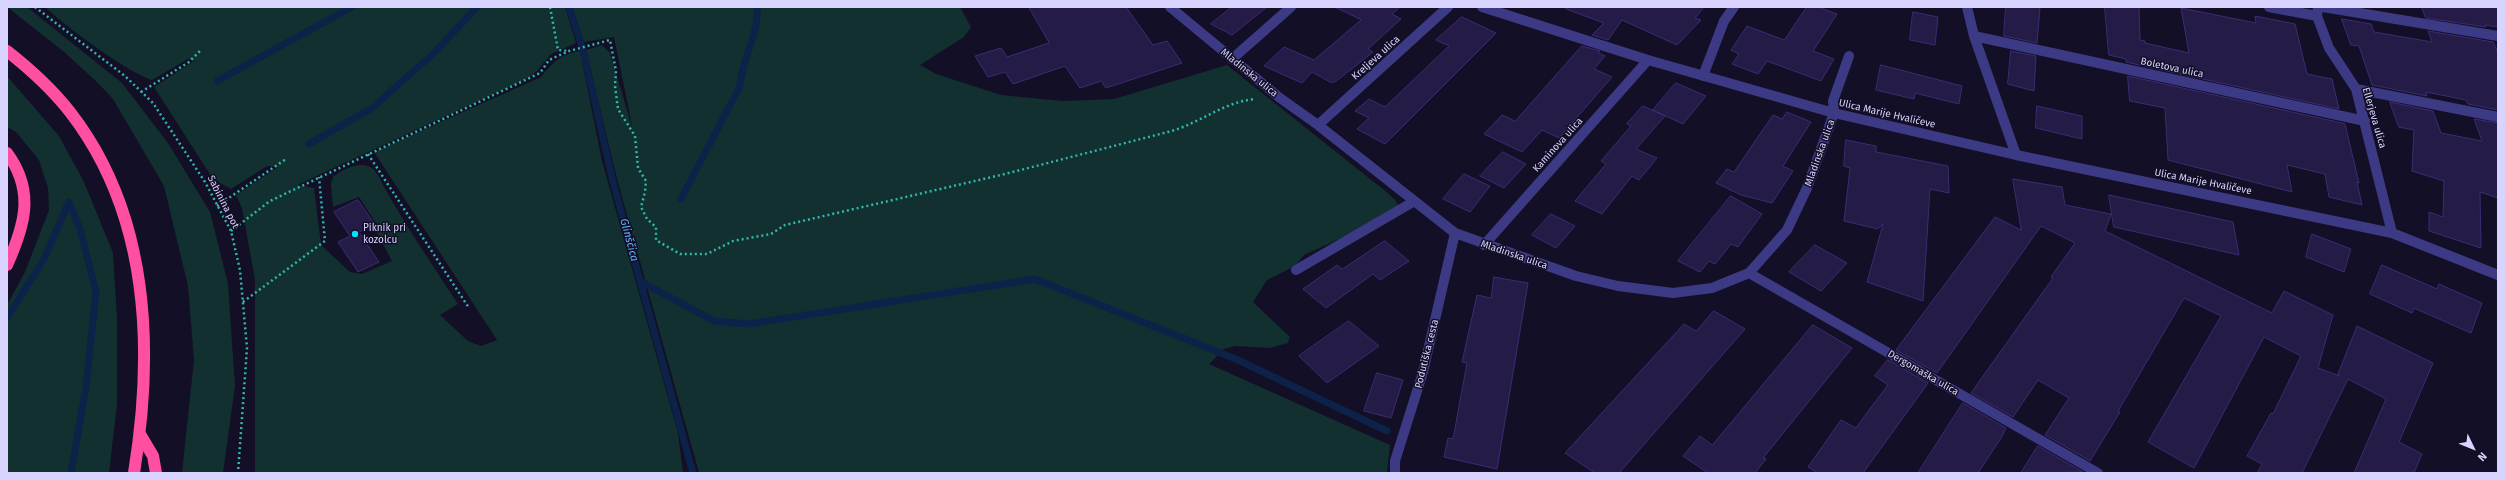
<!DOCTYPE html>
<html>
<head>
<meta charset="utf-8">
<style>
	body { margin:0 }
	#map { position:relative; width:2505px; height:480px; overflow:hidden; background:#130f26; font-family:"Fira Sans",sans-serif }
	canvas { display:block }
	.frame { position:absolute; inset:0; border:8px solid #d9d4ff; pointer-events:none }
	.north { position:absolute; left:2453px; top:428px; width:40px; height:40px; -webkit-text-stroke:3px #130f26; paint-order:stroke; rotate:133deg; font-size:11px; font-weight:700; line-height:16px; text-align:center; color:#d9d4ff }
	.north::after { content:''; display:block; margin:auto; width:14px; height:18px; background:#d9d4ff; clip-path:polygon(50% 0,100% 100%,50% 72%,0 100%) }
</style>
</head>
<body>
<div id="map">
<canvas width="2505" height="480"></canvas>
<div class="frame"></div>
<div class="north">N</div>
</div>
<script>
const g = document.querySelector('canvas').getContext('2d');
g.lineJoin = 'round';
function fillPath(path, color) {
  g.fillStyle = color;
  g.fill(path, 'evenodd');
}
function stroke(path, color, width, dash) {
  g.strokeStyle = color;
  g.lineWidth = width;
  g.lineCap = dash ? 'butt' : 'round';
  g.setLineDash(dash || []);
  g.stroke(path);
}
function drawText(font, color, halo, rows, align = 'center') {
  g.font = font + ' "Fira Sans",sans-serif';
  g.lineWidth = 3;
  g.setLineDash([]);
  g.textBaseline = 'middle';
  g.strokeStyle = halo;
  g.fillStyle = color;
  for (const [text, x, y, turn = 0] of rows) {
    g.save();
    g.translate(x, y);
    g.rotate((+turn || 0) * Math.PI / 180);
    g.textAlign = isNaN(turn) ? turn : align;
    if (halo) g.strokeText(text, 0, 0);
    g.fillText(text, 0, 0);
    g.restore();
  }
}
fillPath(new Path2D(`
	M7 7H27L122 83 168 143 210 212 228 284 235 386 223 473H182L194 360 188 286 164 186 113 99 98 83 63 51Z
	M45 7H565L576 43 551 54 536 72 526 79 297 185 314 188 321 245 350 272 362 274 392 261 374 227 377 225 359 197 333 207 331 184 333 177C341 170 360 161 370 167 379 172 382 185 387 192 409 231 434 267 458 304L440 315 468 341 481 346 497 340 374 152 541 77C553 62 561 54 580 51L602 161 678 433 683 473H255V280L242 208 236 195 278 167 267 166 231 189 213 179 154 87 194 61 188 59 152 80C127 72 65 26 45 7Z
	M572 7H960L971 27 964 37 920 65 936 74 1001 95 1062 101 1114 99 1227 65 1389 194 1396 201 1398 206 1359 230 1304 255 1295 266 1267 280 1253 302 1290 337 1288 343 1270 348 1235 346 1224 349 1209 364 1390 445 1387 473H699L617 179 586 50 602 45 610 53 633 130 614 37 584 42Z
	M7 76 59 136 84 182 113 253 117 318V404L109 473H7V305L25 272 49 210 48 188 39 160 16 132 7 127Z`), '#12302f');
stroke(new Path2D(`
	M569 7 583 50 613 182 693 473
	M217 81 352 7
	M309 144 372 108 433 54 477 7
	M681 199 740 86C742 57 759 36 757 7
	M69 202 80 229 96 292 86 387 71 473
	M640 281 714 321 749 324 1035 279 1238 360 1387 431
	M7 318 44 259 69 202`), '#0c2248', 7);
const building = new Path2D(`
	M1029 7H1126L1153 45 1167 41 1182 63 1106 88 1101 81 1080 88 1065 66 1013 84 1005 72 988 77 975 56 1001 48 1007 57 1049 43Z
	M1232 7H1267L1232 35 1211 24Z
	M1335 7H1400L1392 14 1401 19 1368 49 1373 52 1335 82H1330L1312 72 1302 83 1264 66 1284 47 1314 60 1361 20Z
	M1567 7H1704L1695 18 1701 20 1677 45 1622 20 1608 40 1592 35 1604 23 1566 9Z
	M1807 7H1818L1837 14 1813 51 1834 59 1821 81 1767 61 1758 74 1732 64 1739 54 1731 50 1747 26 1784 40Z
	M2006 7H2040L2037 43 2004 36Z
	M2105 7H2139L2140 40 2145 41V43L2189 53 2181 8 2256 23 2255 16 2295 24 2307 74 2332 79 2339 109 2126 62V59L2109 55Z
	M2422 7H2498V27L2485 25 2486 27 2426 18Z
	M1913 12 1938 17 1935 45 1910 40Z
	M1462 17 1496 33 1385 144 1357 129 1369 118 1355 111 1369 99 1385 107 1449 46 1436 40Z
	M2342 19 2371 24 2374 32 2432 42 2428 31 2493 42 2498 53V110L2468 104 2466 100 2426 92 2427 96 2372 85 2359 46 2351 45Z
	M1582 46 1600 51 1598 53 1605 56 1594 69 1612 77 1559 138 1542 130 1522 152 1484 134 1502 115 1515 121Z
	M2011 51 2036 56 2034 91 2008 84Z
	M1881 65 1962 86 1959 104 1915 93 1914 99 1876 90Z
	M2128 76 2342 123 2345 124 2359 183 2357 182 2362 205 2329 197 2325 174 2287 165 2292 192 2168 160 2165 108 2130 101Z
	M1676 83 1706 96 1683 124 1653 110Z
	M2390 102 2433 111 2441 133 2482 141 2474 119 2498 123V198L2480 192 2481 248 2429 231V212L2443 217 2444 181 2412 171 2414 130 2399 127Z
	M1643 106 1665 116 1636 149 1657 158 1639 180 1632 176 1602 214 1575 201 1606 164 1601 161 1631 126 1627 124Z
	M2037 106 2082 116V139L2036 128Z
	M1787 112 1811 122 1783 166 1793 171 1772 203 1741 195 1716 183 1727 169 1734 172 1773 115 1782 119Z
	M1846 140 1876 146V152L1948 166 1949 193 1930 189 1923 301 1867 282 1883 224 1878 229 1844 221 1850 168 1844 166Z
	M1503 152 1526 164 1504 188 1480 176Z
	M1464 174 1490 186 1470 212 1443 199Z
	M2013 179 2062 187 2065 205 2111 214 2105 231 2272 313 2284 291 2333 315 2318 368 2340 376 2338 374 2357 326 2433 363 2399 442 2422 454 2414 473H2354L2386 399 2348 379 2302 473H2257L2262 464 2247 456 2271 413 2273 414 2301 356 2264 337 2194 468 2148 442 2221 316 2184 298 2118 411 2120 412 2090 461 2045 435 2069 398 2038 380 2013 417 1971 393 2053 278 2051 277 2075 243 2041 226 1937 373 1896 350 1995 217 2021 230Z
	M2109 195 2233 222 2239 255 2114 227Z
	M1731 196 1762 214 1738 247 1731 244 1715 264 1709 261 1700 272 1678 261Z
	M358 200 375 225 359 232 379 262 358 272 338 242 350 236 334 212Z
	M1551 214 1575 226 1556 248 1532 235Z
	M2312 234 2351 249 2344 272 2306 257Z
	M1385 241 1409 261 1380 280 1373 274 1326 308 1303 289 1337 265 1342 269Z
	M1815 245 1847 263 1821 291 1789 272Z
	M2382 265 2437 289 2439 284 2482 303 2471 333 2414 308 2412 313 2370 294Z
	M1494 277 1528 283 1497 469 1444 457 1448 438 1453 439 1467 363 1462 362 1477 295 1491 298Z
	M1714 311 1745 329 1619 473H1595L1565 453 1684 324 1696 331Z
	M1349 321 1379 346 1327 383 1299 356Z
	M1813 325 1852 348 1763 458 1766 459 1755 473H1708L1683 456 1700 436 1712 445Z
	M1888 360 1928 383 1863 473H1818L1808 467 1841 420 1856 428 1869 410 1888 385 1875 376Z
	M1377 373 1403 380 1391 418 1364 411Z
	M1963 403 2006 428 2001 438 1978 473H1918Z
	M2038 446 2083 472 2021 473Z`);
fillPath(building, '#241b47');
stroke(building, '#3b2d73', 1);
stroke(new Path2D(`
	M35 7 125 76 153 103 205 182 231 231 240 270 247 348 238 473
	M550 7 558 50 568 51
	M141 92 189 62 202 49
	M368 154 469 308
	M217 206 286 159
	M231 231 270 201 540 73 549 60 569 51 610 40 616 71 615 86 618 109 635 136 638 168 646 181 645 192 641 207 647 219 656 227V240L680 254H707L733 241 771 234 785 225 1005 174 1168 132C1199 124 1223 102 1255 99
	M243 302 325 241 319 177`), '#2fb8b0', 2.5, [2, 3]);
stroke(new Path2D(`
	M1834 113 1833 101 1849 56
	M1296 270 1413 202`), '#3d3a85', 10);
stroke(new Path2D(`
	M1170 7 1280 98 1318 125 1455 233 1576 276 1618 286 1673 293 1712 288 1749 273 1787 230 1807 188 1834 113
	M1482 7 1648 60 1834 113 2016 155 2392 233 2498 275
	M1967 7 1974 36 2016 155
	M2269 7 2317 16
	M2318 7 2317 16 2329 48 2356 89 2392 233
	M2323 7 2498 36
	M1974 36 2365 121
	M1232 59 1291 7
	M1703 76 1724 21 1734 7
	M2356 89 2498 117
	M1318 125 1448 7
	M1484 245 1648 60
	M1749 273 2098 473
	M1395 473V461L1423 372 1455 233`), '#3d3a85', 10);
stroke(new Path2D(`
	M7 51C30 69 52 89 70 112 150 215 154 350 134 473
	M7 153C35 191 25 225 7 265
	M140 434 153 456 156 473`), '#ff4fa3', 12);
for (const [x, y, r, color] of [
	[355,234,4,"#00e5ff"]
]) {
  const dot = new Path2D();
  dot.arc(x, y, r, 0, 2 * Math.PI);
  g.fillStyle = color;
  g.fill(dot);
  stroke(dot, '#130f26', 1.5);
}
drawText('10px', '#d9d4ff', '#130f26', [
	["Kreljeva ulica",1376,58,-42],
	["Boletova ulica",2172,68,12],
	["Mladinska ulica",1249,73,39],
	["Ulica Marije Hvaličeve",1887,114,13],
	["Ellerjeva ulica",2374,118,74],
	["Kaminova ulica",1558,145,-48],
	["Mladinska ulica",1820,153,-70],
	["Ulica Marije Hvaličeve",2203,182,11],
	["Sabinina pot",223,202,63],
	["Mladinska ulica",1514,255,19],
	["Podutiška cesta",1427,354,-76],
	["Dergomaška ulica",1923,373,30]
]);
drawText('10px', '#d9d4ff', '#130f26', [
	["Piknik pri",363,228],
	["kozolcu",363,240]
], 'left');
drawText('italic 11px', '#62b6ff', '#130f26', [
	["Glinščica",629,240,75]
]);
</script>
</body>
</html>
